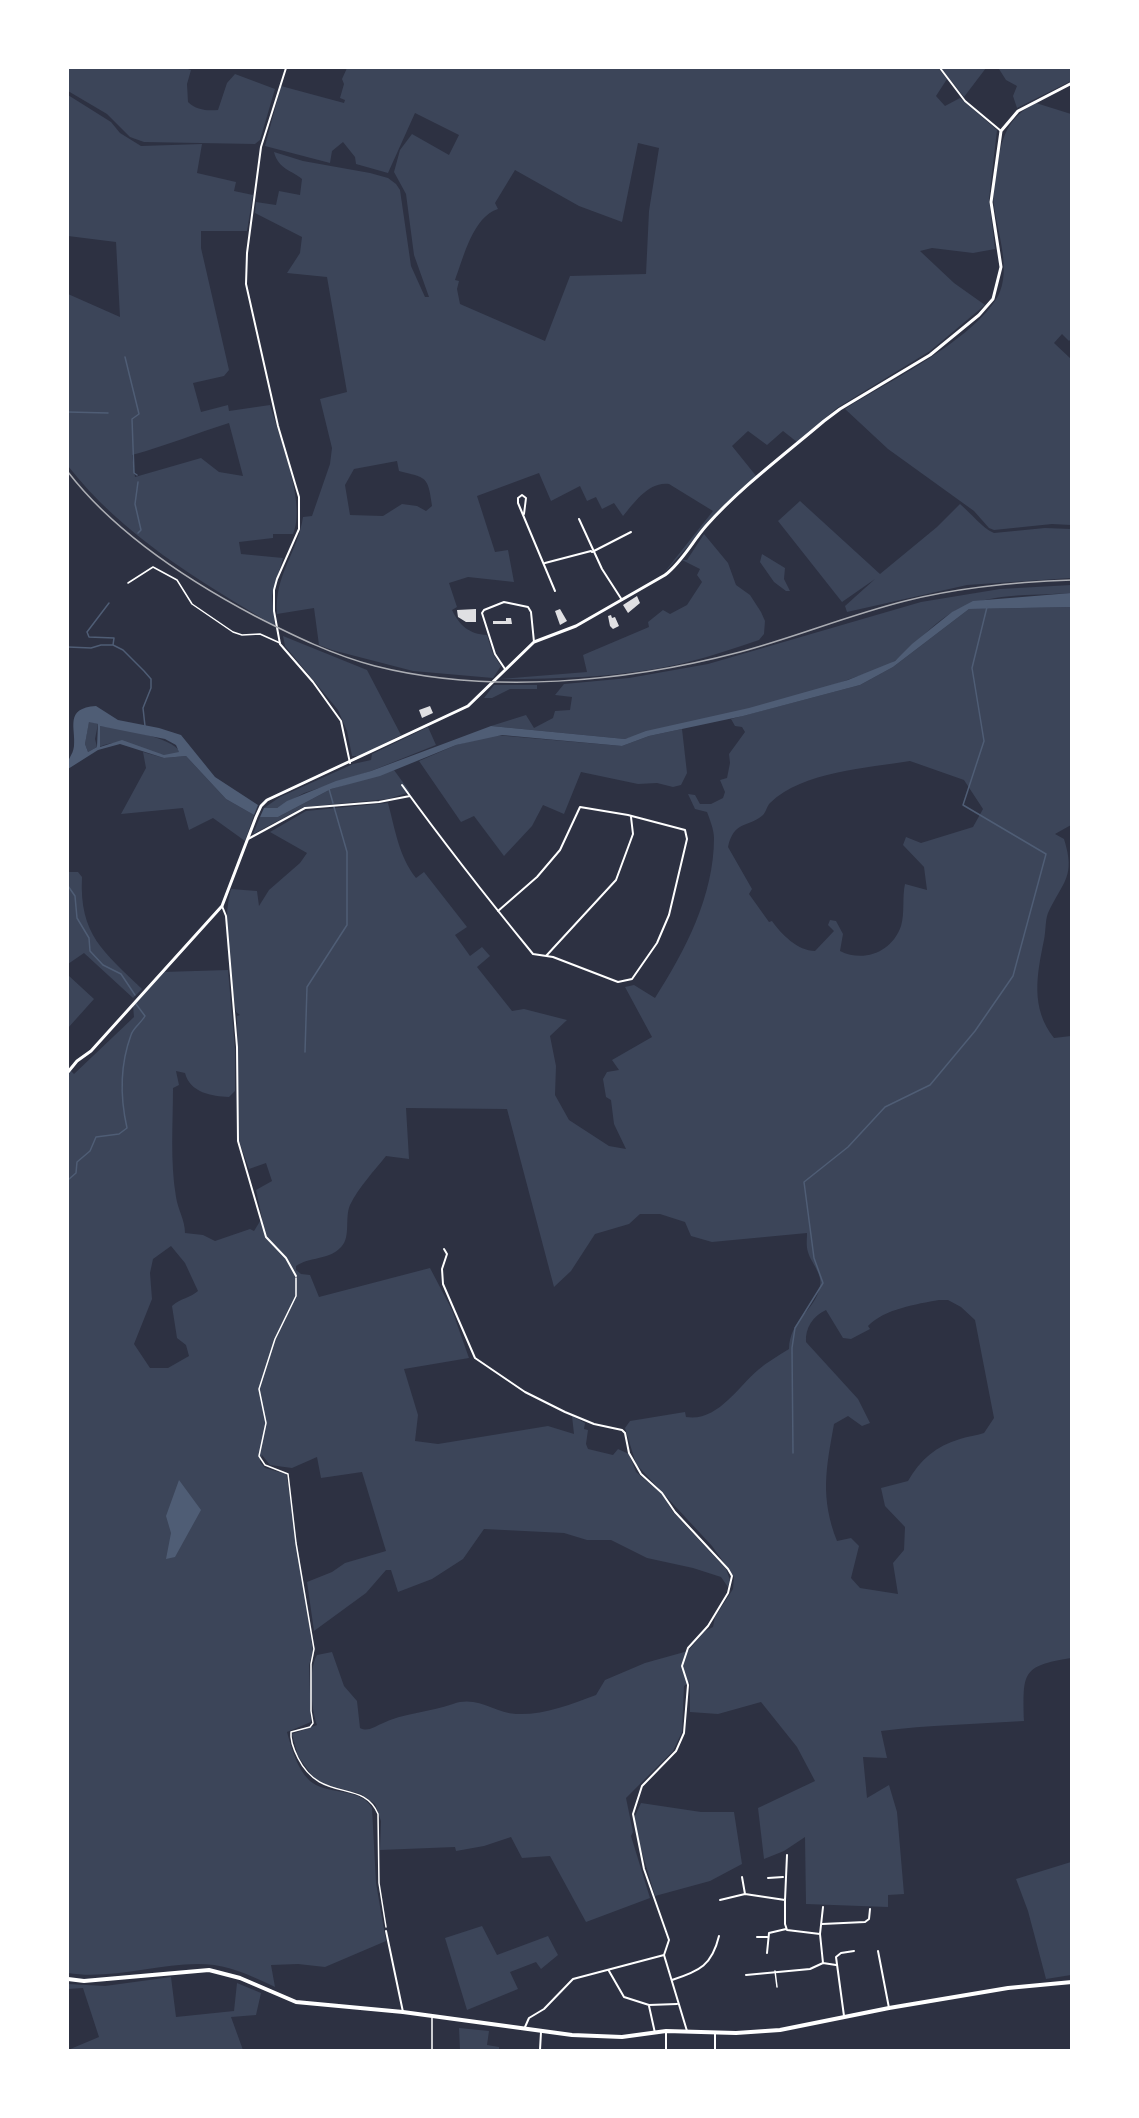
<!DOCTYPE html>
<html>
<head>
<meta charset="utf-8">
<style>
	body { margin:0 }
	#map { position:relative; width:1139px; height:2118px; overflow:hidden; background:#2d3142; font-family:Overpass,sans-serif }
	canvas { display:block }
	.frame { position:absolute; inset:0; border:69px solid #fff; pointer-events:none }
</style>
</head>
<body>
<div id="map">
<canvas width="1139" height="2118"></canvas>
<div class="frame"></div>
</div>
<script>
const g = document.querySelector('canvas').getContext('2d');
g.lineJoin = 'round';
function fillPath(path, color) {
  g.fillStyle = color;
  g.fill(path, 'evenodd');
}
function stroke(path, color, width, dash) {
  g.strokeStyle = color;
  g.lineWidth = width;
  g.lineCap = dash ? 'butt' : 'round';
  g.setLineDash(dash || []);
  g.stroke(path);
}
fillPath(new Path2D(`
	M68 68H185L191 70 187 84 188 102C196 110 207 111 218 110L227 83 235 74 275 89 260 140 255 144 144 142 130 137 107 114 68 91Z
	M347 68H938L947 79 936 96 945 106 960 98 997 130 989 199 995 249 973 253 932 248 920 251 954 283 985 305 930 351 837 408 797 442 783 431 767 445 748 431 732 446 757 477 730 500 663 574 713 511 669 484C649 481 634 503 623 516L614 503 602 509 596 497 587 501 580 486 551 501 539 473 477 496 495 552 508 550 514 582 468 577 449 583 457 607 452 610C460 626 469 634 487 635L493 654 501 666 493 678 413 671 332 650 319 645 314 608 277 614C274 575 298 552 303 517L312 516 330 464 332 448 320 399 347 392 327 277 287 273 300 253 302 237 255 213 256 202 276 205 279 191 300 195 302 179C293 171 278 169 274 152L303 161 370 173 388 178 396 184 400 190 411 266 425 297H429L414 255 406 194 394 172 400 150 412 134 449 155 459 135 415 113 388 173 356 164 355 157 343 142 332 151 330 163 265 146 281 86 344 103 345 100 340 98 344 84 342 79ZM638 143 659 148 649 211 646 274 570 276 545 341 460 304 457 289 459 281 455 280C464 256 473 217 498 209L495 203 515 170 579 206 622 222ZM397 461 399 471C426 478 428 475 432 506L426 511 417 506 402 504 383 516 350 515 345 485 354 469Z
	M941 68H986L964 97Z
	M993 68H1071V81L1017 108 1013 96 1017 86 1006 80 999 69Z
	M68 95 111 122 120 133 141 146 202 144 197 173 236 182 234 191 253 195 247 231H201V248L229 370 224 376 193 383 201 412 228 405 229 411 270 405C279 436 307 505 293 534H273V538L239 542 241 554 283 558 272 596 275 626C199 581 123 536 68 466V294L120 317 116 242 68 236ZM229 423 243 476 219 472 201 458 135 477 132 455C166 446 196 433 229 423Z
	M1036 103 1071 114V339L1069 341 1062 334 1054 343 1071 359V525L1052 524 994 530 989 528 974 511 888 449 845 409C889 381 972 341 998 296 1012 270 997 232 994 205 992 193 995 181 997 169 1001 139 1007 117 1036 103Z
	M800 501 880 574 937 527 960 504C971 513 982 528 994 533L1045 528 1071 529V578L967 585 847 612 845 606 875 579 842 602 778 521Z
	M704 534 728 563 736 585 750 595 761 612 765 621 764 634 759 640C735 648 712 656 688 662 627 677 562 679 500 679L587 672 583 655 649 627 648 622 663 610 670 614 687 605 702 582 697 575 700 569 682 560H687Z
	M762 554 785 568 784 579 790 591H786L774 582 760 562Z
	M1071 585V593C1033 596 985 592 951 613 930 626 915 645 896 660 884 669 864 674 850 679 778 706 699 719 625 739L491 726 526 715 534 728 553 718 555 711 570 710 572 697 555 695 564 684 629 678 708 664 921 602 1000 589Z
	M1071 607V825L1055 834 1064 839C1076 877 1063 881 1048 913 1045 921 1046 931 1044 940 1037 974 1030 1008 1054 1038L1071 1036V1658C1021 1666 1023 1673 1024 1721 976 1724 928 1725 881 1731L887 1758 863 1757 867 1798 889 1785 897 1812 904 1894 888 1895V1907L806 1904 805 1837 784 1851 764 1859 758 1808 815 1781 797 1747 761 1702 718 1714 690 1712V1682L684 1686 682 1732 673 1751 626 1798 633 1832 631 1836 650 1898 586 1922 550 1856 522 1858 511 1837 484 1846 456 1851 455 1847 380 1850 381 1821 375 1804 361 1794 323 1784 315 1780 298 1756 292 1734 317 1725C311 1709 308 1670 317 1655L332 1652 344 1686 357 1701 360 1728C368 1732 374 1727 381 1724 403 1713 430 1712 453 1704 477 1695 495 1713 516 1714 545 1715 569 1705 596 1695L605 1680 645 1663 688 1651 705 1631 713 1627 715 1617 733 1589 734 1577 712 1546 636 1464 625 1428 630 1421 685 1412 686 1417C717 1422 737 1388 758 1370 767 1362 778 1356 789 1349 790 1319 814 1312 820 1287 823 1274 811 1263 808 1252 806 1246 807 1239 807 1233L712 1242 691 1236 685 1222 660 1214H640L629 1224 595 1234 571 1271 554 1287 507 1109 406 1108 409 1159 386 1156C374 1171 359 1187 350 1205 344 1219 352 1239 339 1249 327 1260 309 1257 296 1266V1270L301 1274 310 1275 319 1297 430 1268 452 1310 469 1358 404 1369 418 1415 415 1441 438 1444 548 1426 574 1434 572 1416 585 1423 584 1429 588 1430 586 1444 588 1449 613 1455 618 1449 629 1454 636 1472 662 1494 673 1512 726 1569 730 1580 728 1587 721 1577 693 1568 647 1558 611 1540H587L564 1533 484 1529 463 1559 432 1579 398 1592 391 1570H386L366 1593 314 1631 307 1582 332 1572 345 1563 386 1551 362 1472 321 1478 317 1457 292 1468 270 1465 262 1455 260 1462 265 1468 286 1474 287 1478 313 1651 309 1665 311 1722 287 1732C292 1750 299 1776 316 1785 333 1794 362 1789 372 1808L376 1883 386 1941 325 1967 298 1964 271 1965 275 1987C256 1978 236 1968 214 1965 170 1959 114 1981 68 1973V1074L70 1070 74 1074 134 1017 133 1006 163 972 228 970 235 1049V1091L229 1097C212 1096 190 1093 185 1073L176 1071 179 1085 173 1088C173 1124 170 1161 176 1197 178 1210 185 1220 185 1233L203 1235 215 1241 250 1229 254 1231 262 1218 256 1190 272 1181 266 1163 249 1169 239 1141 237 1016 240 1015 236 1012C231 976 221 924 231 889L257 891 259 906 269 890 300 863 307 853 270 832 306 811 388 803C395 829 399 857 416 878L424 872 467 927 455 935 470 956 482 947 490 956 477 967 512 1011 524 1009 567 1020 550 1036 556 1066 555 1095 569 1120 609 1146 626 1149 614 1124 611 1100 606 1097 603 1079 607 1072 619 1070 612 1060 652 1037 625 987 634 985 655 998C685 951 714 896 714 838 714 830 710 820 707 812L695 809 688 794 695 795 700 804H711L723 798 725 792 720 780 727 778 730 763 729 754 745 732 742 727 735 726 731 719 860 685 893 667 969 609ZM910 761 964 780 983 809 973 827 921 843 906 837 903 845 924 867 927 890 905 884C902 897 905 913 901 926 892 952 864 963 840 951L843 934 836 921 830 920 828 925 834 931 815 951C798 951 781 934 772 921L769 922 749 894 752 889 728 847C734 820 748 828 763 815 766 812 767 806 770 803 803 771 868 768 910 761ZM171 1246 185 1263 198 1291C190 1298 181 1298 172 1306L177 1338 186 1345 189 1356 168 1368H150L134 1344 152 1299 150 1273 153 1259ZM939 1300H948L961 1307 975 1320 994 1418 984 1433C976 1436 968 1436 960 1439 936 1446 920 1460 908 1481L881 1488 885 1506 905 1527 904 1550 893 1563 898 1594 860 1588 851 1578 859 1546 851 1538 837 1541C820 1497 826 1469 834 1424L848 1416 862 1426 870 1423 858 1399 806 1342C805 1328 813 1316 826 1310L843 1338 851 1339 870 1329 868 1326C884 1309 917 1304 939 1300Z
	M283 636 367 670 401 735 360 756H352L347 731 338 710 285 646Z
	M494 685H537V689H510L492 698H484Z
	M89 721 98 724 95 739 97 747 88 752 85 744Z
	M100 726C118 728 173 737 180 752 157 766 134 731 99 747Z
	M428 727 436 745 371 771 304 793 277 808H264L280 797 353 764 371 760 372 754Z
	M682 729 687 773 681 785 673 787 657 783 638 784 581 772 564 814 543 805 532 826 504 856 474 816 461 822 419 761 456 745 495 735 622 746 649 736Z
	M143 752 164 758 186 756 226 799 254 815 245 841 213 818 189 830 183 808 121 814 146 768Z
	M394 770 410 792 388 799 304 807 253 834 260 817H278L331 789Z
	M68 872H78L82 877C79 935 104 952 142 989L133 998 84 953 68 964Z
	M68 975 94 999 68 1028Z
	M641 1803 701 1812H734L742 1864 710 1881 655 1896 635 1829 634 1818Z
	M1071 1862V1975L1046 1979 1028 1911 1016 1879Z
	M482 1926 497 1955 548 1936 558 1955 541 1969 536 1962 510 1972 518 1989 467 2010 445 1938Z
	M171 1977 176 2017 234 2011 237 1983 261 1993 256 2015 231 2017 243 2050H68L99 2037 83 1988 68 1989V1984L105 1986Z
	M459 2028 489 2031 487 2045 499 2047V2050H460Z`), '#3c4559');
fillPath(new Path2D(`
	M1071 593V607L969 609 893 667 860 685 743 716 649 736 622 746 502 735 456 745 380 776 331 789 278 817H260L264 808H277L287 801 336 781 371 771 491 726 625 739 646 731 749 708 848 680 895 661 912 644 952 612 973 601Z
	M96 706 118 720 159 728 181 735 215 777 258 805 254 815 226 799 186 756 164 758 120 744 98 750 68 769C67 757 73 756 74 746 76 728 64 708 96 706ZM89 722 98 724 97 747 88 752 85 744ZM100 726 165 739 176 745 179 752 164 755 122 740 100 747Z
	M179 1480 201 1510 175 1557 166 1559 171 1533 166 1516Z`), '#4f5d75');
stroke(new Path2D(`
	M125 357 139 414 132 419 134 473 137 475
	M68 412 108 413
	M138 482 135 504 141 530 138 533
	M109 603 87 632 89 637 114 638 113 645
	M68 647 91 648 101 645H113L123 650 144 671 151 679V688L143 708 145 726
	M329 789 333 803
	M68 886 75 896 77 918 89 938 90 951 103 965 121 974 135 995
	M305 1052 307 987 347 925V852L334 807
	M68 1180 76 1173 77 1162 90 1151 96 1137 119 1134 127 1128C120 1097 120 1065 131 1035 133 1028 141 1023 145 1016L136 1004
	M793 1453 792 1348 795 1328 823 1283 814 1258 804 1182 848 1147 885 1107 930 1085 975 1031 1013 976 1046 854 963 805 984 741 972 668 987 607`), '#4f5d75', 1.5);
fillPath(new Path2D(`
	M637 596 640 603 628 613 623 605Z
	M476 609V622H466L458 617 457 610Z
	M560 609 567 621 560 625 555 611Z
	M611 615 612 618 615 617 619 626 613 629 610 626 608 616Z
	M506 618H511L512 624H493V621H506Z
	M430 706 433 713 422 718 419 710Z`), '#e0e0e3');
stroke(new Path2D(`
	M296 1278V1296L275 1339 259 1389 266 1423 259 1456 265 1465 288 1474 296 1543 314 1649 311 1664V1711L313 1723 310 1727 291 1732C290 1741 294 1750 298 1758 321 1804 363 1778 378 1814L379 1883 386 1927`), '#fff', 1.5);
stroke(new Path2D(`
	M128 583 153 567 177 580 192 604 233 632 242 635 260 634 280 643
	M775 1971 777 1987
	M432 2018V2050`), '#fff', 1.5);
stroke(new Path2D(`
	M286 68 261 147 247 253 246 284 278 426 299 497V529L277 579 274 590V611L280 644 313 682 341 721 350 763
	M940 68 965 101 1001 131
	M524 514 526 498 522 495 518 498V503L555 591
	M579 519 602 569 622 600
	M592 552 631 532
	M545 563 591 551
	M505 669 495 654 482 613 484 610 504 602 528 607 531 612 534 642
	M402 785C444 843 488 899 533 954L553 957 618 982 632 979 657 943 669 915 687 839 685 830 628 815 580 807 560 850 537 877 498 911
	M248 839 305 808 379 802 410 796
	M222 906 226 916 237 1047 238 1141 266 1237 286 1258 296 1276
	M546 956 616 880 633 834 631 817
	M444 1249 447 1254 442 1269 443 1284 475 1358 525 1392 565 1412 594 1424 622 1430 625 1433 629 1453 641 1474 662 1493 675 1512 728 1569 732 1576 728 1593 708 1626 688 1648 682 1666 688 1685 684 1733 676 1751 642 1786 633 1814 644 1869 669 1940 664 1955 687 2031
	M742 1877 745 1894
	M768 1878 783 1877
	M720 1900 745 1894 785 1900V1924L787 1930 820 1934
	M785 1900 787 1855
	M823 1907 820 1934 823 1963
	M822 1924 865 1922 869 1919 870 1909
	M386 1931 403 2012
	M757 1937H767
	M878 1951 889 2008
	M767 1953 769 1933 786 1929
	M609 1971 624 1997 649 2005 677 2004
	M746 1975 810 1969 823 1963 836 1965
	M672 1980C700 1971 712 1965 719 1936
	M649 2006 655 2033
	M844 2016 836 1957 841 1953 854 1951
	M525 2027 529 2018 544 2009 573 1979 664 1955
	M715 2033V2050
	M540 2050 541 2032
	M666 2050V2032`), '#fff', 2);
stroke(new Path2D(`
	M68 1072 77 1061 91 1051 222 906 256 817 261 806 267 800 468 706 534 642 576 626 665 575C682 562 692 542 706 526 741 487 784 455 824 421L840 409 930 355 979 315 993 299 1001 267 991 202 1001 131 1018 111 1072 83`), '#fff', 3);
stroke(new Path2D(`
	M68 1979 84 1981 209 1970 240 1978 296 2002 403 2012 572 2035 622 2037 666 2031 736 2033 780 2030 889 2008 1008 1988 1072 1982`), '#fff', 4);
stroke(new Path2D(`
	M68 472C115 533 187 580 255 616 294 636 333 655 375 666 490 695 626 682 740 652 796 637 849 615 905 601 960 587 1015 582 1072 580`), '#abadb3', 1.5);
</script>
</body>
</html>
